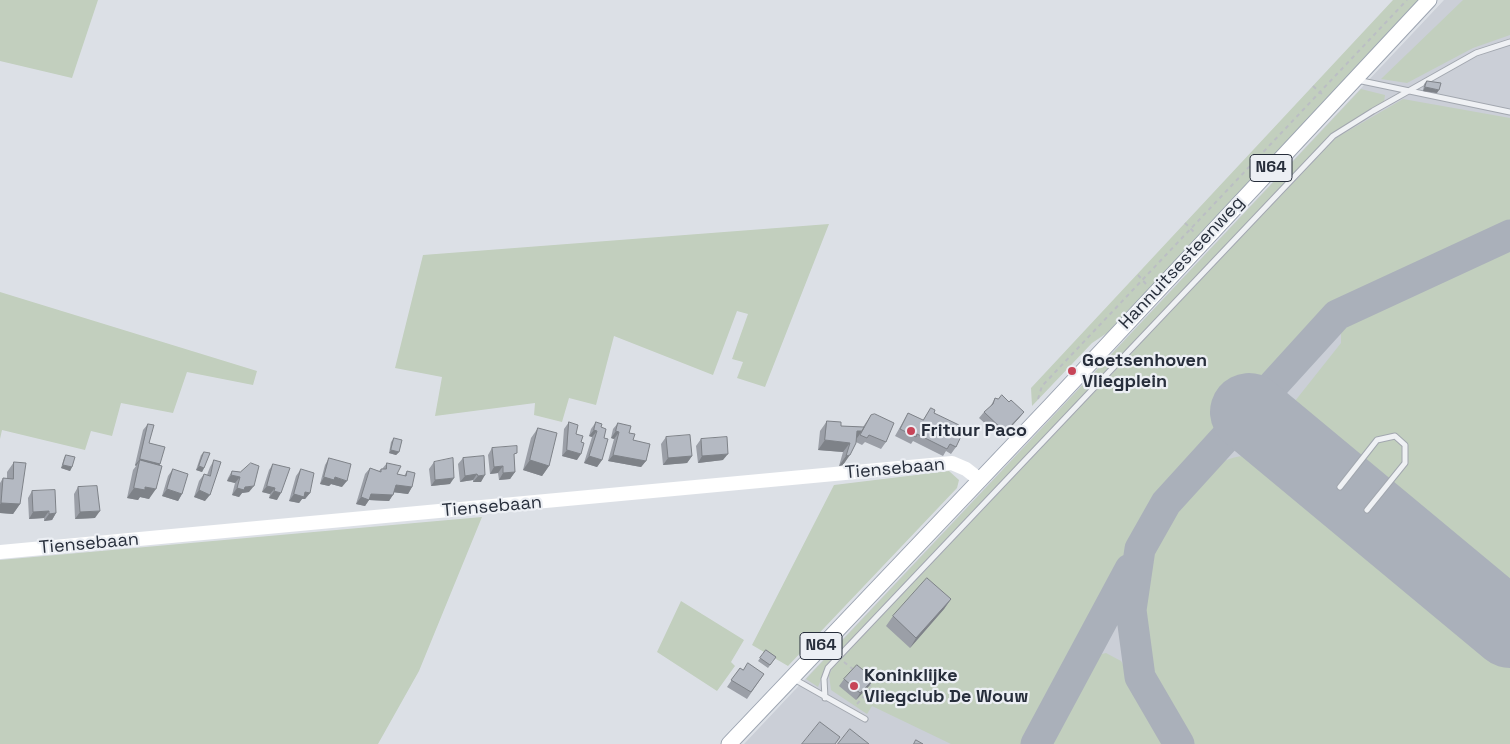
<!DOCTYPE html>
<html>
<head>
<meta charset="utf-8">
<style>
	body { margin:0 }
	canvas { display:block; background:#dce0e6 }
</style>
</head>
<body>
<canvas width="1510" height="744"></canvas>
<script>
const g = document.querySelector('canvas').getContext('2d');
g.lineJoin = 'round';
function fillPath(path, color) {
  g.fillStyle = color;
  g.fill(path, 'evenodd');
}
function stroke(path, color, width, dash) {
  g.strokeStyle = color;
  g.lineWidth = width;
  g.lineCap = dash ? 'butt' : 'round';
  g.setLineDash(dash || []);
  g.stroke(path);
}
function drawText(font, color, halo, rows, align = 'center') {
  g.font = font + ' "Space Grotesk",sans-serif';
  g.lineWidth = 4.5;
  g.setLineDash([]);
  g.textBaseline = 'middle';
  g.strokeStyle = halo;
  g.fillStyle = color;
  for (const [text, x, y, turn = 0] of rows) {
    g.save();
    g.translate(x, y);
    g.rotate((+turn || 0) * Math.PI / 180);
    g.textAlign = isNaN(turn) ? turn : align;
    if (halo) g.strokeText(text, 0, 0);
    g.fillText(text, 0, 0);
    g.restore();
  }
}
fillPath(new Path2D(`
	M1444 0H1510V744H744Z`), '#cbcfd7');
fillPath(new Path2D(`
	M0 0H98L72 78 0 61Z
	M1393 0H1420L1107 333 1092 343 1032 406 1031 388Z
	M1463 0H1510V35L1473 48 1407 83 1381 79Z
	M1361 89 1385 95 1384 102 1332 134 827 664 818 687 806 679Z
	M1403 99 1510 118V227L1340 306 1325 314 1299 337 1160 503 1120 568 1028 744H951L872 706 867 714 831 690 829 675 832 669 1336 138Z
	M829 224 765 387 737 378 743 362 732 359 748 314 737 311 713 375 614 336 596 405 569 398 562 422 534 415 535 403 435 416 442 377 395 368 423 255Z
	M1510 241V592L1311 426 1303 418 1295 401 1341 343V322Z
	M0 292 257 371 253 385 187 372 173 413 121 403 112 436 91 431 85 450 2 430 0 439Z
	M1242 456 1267 462 1282 472 1510 664V744H1186C1174 724 1158 703 1150 681 1138 645 1141 584 1153 548 1160 526 1175 508 1190 491 1206 472 1217 460 1242 456Z
	M949 471 959 480 957 488 788 666 752 645 834 485Z
	M482 517 419 671 378 744H0V560Z
	M681 601 744 640 731 662 735 666 717 691 657 652Z
	M1106 653 1121 661 1170 744H1043L1085 663 1090 657Z`), '#c2cfbe');
stroke(new Path2D(`
	M1036 744 1130 569
	M1179 744 1140 677 1131 610 1140 549 1166 503 1337 315 1510 235`), '#aab0ba', 31);
stroke(new Path2D(`
	M1249 412 1510 629`), '#aab0ba', 78);
const lane = new Path2D(`
	M1357 80 1510 112
	M1340 487 1377 440 1395 436 1405 445V463L1367 510
	M794 679 865 719
	M825 698 824 679 828 668 1333 136 1373 111 1476 53 1510 42`);
const primary = new Path2D(`
	M729 744 1052 404 1429 0`);
stroke(lane, '#a2a7af', 7);
stroke(primary, '#9ca4b1', 17);
stroke(new Path2D(`
	M1313 86 1323 95
	M1185 223 1194 232
	M1138 275 1146 284
	M1038 399 1042 386 1407 0
	M844 662 854 670
	M857 704 872 687 868 684`), '#bbbec4', 2, [4, 4]);
stroke(lane, '#eff1f4', 5);
stroke(new Path2D(`
	M0 552 952 463 966 469 980 480`), '#fff', 14);
stroke(primary, '#fff', 15);
fillPath(new Path2D(`
	M1427 81 1437 93 1423 91 1424 84Z
	M995 398 1009 402 1024 412 1019 418 1001 438 979 418 984 412 990 407Z
	M931 408 934 413 958 427 956 447 951 454 946 451 943 456 913 441 911 444 895 436 904 420 908 413 923 420Z
	M871 415 886 442 881 449 865 442 862 445 856 442 843 465 839 466 843 452 818 450 820 431 827 421 841 426 863 427Z
	M569 422 576 434 577 460 562 456 564 429Z
	M596 422 604 438 602 460 597 467 584 463 592 437 589 436 591 429Z
	M618 423 629 433 646 461 641 467 608 461 614 439 611 438 613 429Z
	M148 424 149 443 160 465 149 499 140 497 138 500 127 498 133 470 136 466 135 465 143 430Z
	M538 428 549 466 542 476 523 470 531 438Z
	M666 437 692 456 687 463 663 465 661 444Z
	M394 438 399 452 396 455 389 453 391 442Z
	M701 439 723 460 698 463 696 446Z
	M492 448 514 458 515 472 510 479 499 480 498 473 490 474 488 455Z
	M204 452V468L202 472 196 470 201 455Z
	M66 455 72 467 70 471 61 468 64 458Z
	M484 456 481 482H473V480L460 482 458 464 463 458Z
	M329 458 342 487 331 484 329 486 320 484 325 465Z
	M214 460 205 501 194 497 199 481 204 474 207 475 210 467Z
	M14 462 20 504 13 514 0 513V483L3 478 7 479V472Z
	M434 462 450 484 431 486 429 469Z
	M387 463 397 474 404 476 407 471 412 487 408 494 394 492 389 501 369 500 365 506 356 504 365 474 370 468 379 471 381 469H382Z
	M273 464 277 500 269 498 270 494 262 492 269 470Z
	M173 469 182 494 178 501 162 496 168 476Z
	M301 469 310 493 305 499H302L299 503 289 501 296 476Z
	M232 471 240 472 249 492 242 493 239 497 232 495 235 483 227 481 228 478Z
	M78 487 95 518 75 519 74 494Z
	M32 491 56 513 52 520 44 521V518L29 519 28 498Z
	M951 599 944 609 910 648 886 626 893 616Z
	M766 650 776 657 768 668 758 661Z
	M740 668 743 670 764 674 747 699 727 687Z
	M844 679H874L869 686 856 700 839 686Z`), '#9b9fa7');
fillPath(new Path2D(`
	M1425 87 1439 90 1437 93 1423 91Z
	M1024 412 1019 418 1001 438 1005 432Z
	M594 430 597 431 592 437 589 436Z
	M616 431 619 432 614 439 611 438Z
	M857 431H862L855 441Z
	M825 440 850 443 843 452 818 450Z
	M391 450 399 452 396 455 389 453Z
	M567 450 581 454 577 460 562 456Z
	M728 454 723 460 698 463 702 456Z
	M613 455 646 461 641 467 608 461Z
	M850 455 843 465 839 466 846 456Z
	M589 456 602 460 597 467 584 463Z
	M692 456 687 463 663 465 668 458Z
	M140 459 160 464 156 471 140 460 136 466 135 465Z
	M530 460 549 466 542 476 523 470Z
	M63 465 72 467 70 471 61 468Z
	M199 466 204 468 202 472 196 470Z
	M503 466 498 473 490 474 494 467Z
	M515 472 510 479 499 480 503 473Z
	M477 474 473 480 460 482 465 476Z
	M231 475 240 477 235 483 227 481Z
	M485 475 481 482H473L478 476Z
	M324 477H335L347 481 342 487 331 484 329 486 320 484Z
	M454 478 450 484 431 486 435 480Z
	M396 485 412 487 408 494 391 492Z
	M254 486 249 492 242 493 239 497 232 495 237 488Z
	M267 486 275 488 270 494 262 492Z
	M145 487 156 489 149 499 140 497 138 500 127 498 134 488Z
	M167 489 182 494 178 501 162 496Z
	M199 490 210 495 205 501 194 497Z
	M274 491 281 493 277 500 269 498Z
	M305 492 310 493 305 499H302L299 503 289 501 294 494Z
	M371 494 393 495 389 501 369 500 365 506 356 504 361 497Z
	M1 503 20 504 13 514 0 513V504Z
	M49 511 44 518 29 519 33 512Z
	M100 511 95 518 75 519 80 512Z
	M56 513 52 520 44 521 49 514Z
	M951 599 944 609 910 648 916 638Z
	M874 679 869 686 856 700 860 693Z`), '#7e8288');
const building = new Path2D(`
	M1427 81 1441 83 1439 90 1425 87Z
	M1002 395 1009 402 1011 400 1024 412 1005 432 984 412 993 404 995 398 998 399Z
	M931 408 935 410 934 413 959 425 958 427 964 430 956 447 950 444 947 449 917 434 916 437 900 429 908 413 923 420Z
	M875 414 894 423 886 442 869 435 867 438 860 435 871 415Z
	M827 421 841 422V426L864 427 862 431H857L856 443 850 455 846 456 850 443 825 440Z
	M569 422 578 425 576 434 583 436 581 442 584 443 581 454 567 450Z
	M596 422 602 424 601 427 606 429 604 438 608 439 602 460 589 456 597 431 594 430Z
	M618 423 631 426 629 433 635 434 633 440 650 444 646 461 613 455 619 432 616 431Z
	M148 424 154 425 149 443 165 447 160 464 140 459Z
	M538 428 557 433 549 466 530 460Z
	M690 435 692 456 668 458 666 437Z
	M727 437 728 454 702 456 701 439Z
	M394 438 402 440 399 452 391 450Z
	M517 446V453L514 454 515 472 503 473V466L494 467 492 448Z
	M204 452 210 453 204 468 199 466Z
	M66 455 75 457 72 467 63 465Z
	M484 456 485 475 478 476 477 474 465 476 463 458Z
	M329 458 351 464 347 481 335 477 334 480 324 477Z
	M453 458 454 478 435 480 434 462Z
	M140 460 162 466 156 489 145 487V490L134 488Z
	M214 460 221 462 210 495 199 490 204 474 210 476Z
	M14 462 26 463 20 504 1 503 3 478 13 479Z
	M251 463 259 466 254 486 245 487 244 490 237 488 240 477 231 475 232 471 240 472Z
	M387 463 401 466 397 474 406 476 407 471 415 473 412 487 396 485 393 495 371 494 369 500 361 497 370 468 381 472V469H386Z
	M273 464 290 468 281 493 274 491 275 488 267 486Z
	M173 469 188 474 182 494 167 489Z
	M301 469 314 473 310 493 305 492 304 497 294 494Z
	M97 486 100 511 80 512 78 487Z
	M55 490 56 513 49 514V511L33 512 32 491Z
	M927 578 951 599 916 638 893 616Z
	M766 650 776 657 770 665 760 658Z
	M748 663 764 674 751 692 731 680 740 668 743 670Z
	M857 665 874 679 860 693 844 679Z
	M820 722 840 737 835 744H802Z
	M850 729 869 744H838Z
	M916 740 923 744H914Z`);
fillPath(building, '#b4b9c2');
stroke(building, '#7e8288', 1);
for (const [x, y, r, color] of [
	[1072,371,5,"#c74558"],
	[911,431,5,"#c74558"],
	[854,686,5,"#c74558"]
]) {
  const dot = new Path2D();
  dot.arc(x, y, r, 0, 2 * Math.PI);
  g.fillStyle = color;
  g.fill(dot);
  stroke(dot, '#eceff4', 2);
}
for (const [x, y, w] of [
	[1271,168,42],
	[821,646,42]
]) {
  const box = new Path2D();
  box.roundRect(x - w / 2, y - 13.5, w, 27, 4);
  g.fillStyle = '#eceff4';
  g.fill(box);
  stroke(box, '#272e3b', 1);
}
drawText('bold 16px', '#272e3b', null, [
	["N64",1271,168],
	["N64",821,646]
]);
drawText('18px', '#272e3b', '#eceff4', [
	["Hannuitsesteenweg",1182,263,-47],
	["Tiensebaan",895,469,-5],
	["Tiensebaan",492,507,-5],
	["Tiensebaan",89,544,-5]
]);
drawText('bold 18px', '#272e3b', '#eceff4', [
	["Goetsenhoven",1082,361],
	["Vliegplein",1082,382],
	["Frituur Paco",921,431],
	["Koninklijke",864,676],
	["Vliegclub De Wouw",864,697]
], 'left');
</script>
</body>
</html>
